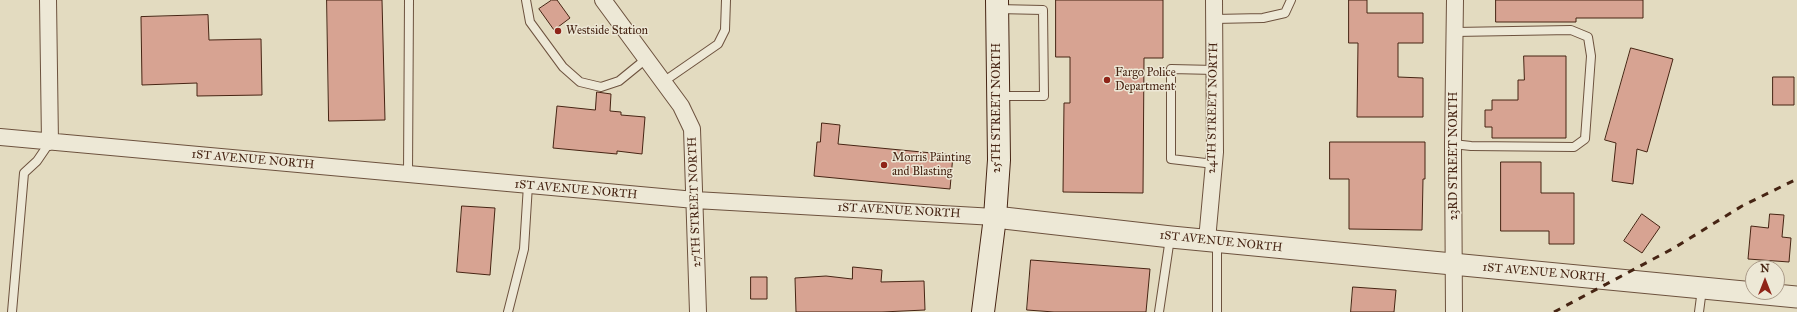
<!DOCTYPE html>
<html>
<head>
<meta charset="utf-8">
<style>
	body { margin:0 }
	#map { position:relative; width:1797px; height:312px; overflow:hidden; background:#e3dbc0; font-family:"IM FELL Great Primer",serif }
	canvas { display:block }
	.north { position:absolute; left:1745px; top:260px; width:40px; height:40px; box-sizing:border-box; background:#ede8d6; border:1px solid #aa9a88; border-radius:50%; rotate:0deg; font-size:11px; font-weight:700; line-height:16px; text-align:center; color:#462413 }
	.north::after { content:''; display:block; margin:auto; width:14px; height:18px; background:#8f2418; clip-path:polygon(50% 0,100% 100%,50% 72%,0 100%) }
</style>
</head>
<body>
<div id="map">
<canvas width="1797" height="312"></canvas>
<div class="north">N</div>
</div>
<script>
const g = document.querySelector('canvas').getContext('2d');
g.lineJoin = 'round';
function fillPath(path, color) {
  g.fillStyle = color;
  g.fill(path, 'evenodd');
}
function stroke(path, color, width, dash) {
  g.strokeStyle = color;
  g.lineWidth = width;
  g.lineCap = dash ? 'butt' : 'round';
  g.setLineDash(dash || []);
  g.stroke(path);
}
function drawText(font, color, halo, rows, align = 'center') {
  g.font = font + ' "IM FELL Great Primer",serif';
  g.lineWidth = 3;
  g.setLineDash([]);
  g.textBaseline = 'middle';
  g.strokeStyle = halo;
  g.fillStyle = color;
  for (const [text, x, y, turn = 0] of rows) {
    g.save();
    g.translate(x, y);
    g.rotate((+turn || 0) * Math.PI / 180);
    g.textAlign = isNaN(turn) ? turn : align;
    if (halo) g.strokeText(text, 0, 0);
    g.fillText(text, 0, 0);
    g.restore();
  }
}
const building = new Path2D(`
	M327 0H382L385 120 329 121Z
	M552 0H557L570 18 554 30 539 9Z
	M1056 0H1163V58H1144L1143 193 1063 192 1064 103H1070V57H1056Z
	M1349 0H1367V13H1423V43H1398V77L1423 78V117H1357L1358 43H1349Z
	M1496 0H1643V18H1576V22H1496Z
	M208 15 209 40 261 39 262 95 197 96V83L142 85 141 17Z
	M1631 48 1673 59 1647 152 1637 149 1633 184 1612 181 1616 143 1605 140Z
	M1524 56H1566V138H1492V127H1485V110H1492V100H1518V80H1524Z
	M1773 77H1794V105H1773Z
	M597 92 611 94 610 111 621 112V115L645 117 642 154 617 151V154L553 148 557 106 595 110Z
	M822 123 840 125 838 144 953 155 950 189 814 176 817 142H820Z
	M1330 142H1425V179H1423L1422 230 1349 229V179H1330Z
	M1501 162H1541V193H1574V244H1549V231H1501Z
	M462 206 495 208 490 275 457 272Z
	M1642 214 1660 227 1642 253 1624 241Z
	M1770 214 1784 215 1782 237 1791 238 1789 262 1748 259 1751 226 1768 228Z
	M1031 260 1150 269 1146 312H1054L1027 310Z
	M853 267 882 270 881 282 924 281 925 310 882 312H796L795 278 826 276 852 279Z
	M751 277H767V299H751Z
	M1353 287 1396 290 1394 312H1351Z`);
fillPath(building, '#d7a392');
stroke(building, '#462413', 1);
const service = new Path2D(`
	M526 0 530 22 563 67 580 82 601 87 619 81 646 59
	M997 9 1043 10 1044 96H999
	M1214 19 1263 18 1285 13 1291 0
	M663 82 718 44 725 30 726 0
	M1453 144 1471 146 1574 147 1585 139 1591 56 1588 37 1571 30 1455 32
	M1214 164 1171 159V69L1215 70
	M408 175 409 0
	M1217 241V312
	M12 312 24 173 37 161 50 142
	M508 312 524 249 528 185
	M1159 312 1170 238
	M1699 312 1702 289`);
const minor = new Path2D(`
	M48 0 50 142
	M603 0 681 106 692 129 698 312
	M0 137 695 200 995 217
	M1207 240 1215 152 1214 0
	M1454 312 1453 144 1455 0`);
const tertiary = new Path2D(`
	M995 217 1171 237 1797 297`);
const secondary = new Path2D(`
	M983 312 995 217 999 160 997 0`);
stroke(service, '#6d523e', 10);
stroke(minor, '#6d523e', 18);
stroke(tertiary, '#6d523e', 23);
stroke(secondary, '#462413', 24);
stroke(service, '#ede8d6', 8);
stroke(minor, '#ede8d6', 16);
stroke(tertiary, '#ede8d6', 21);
stroke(secondary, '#ede8d6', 22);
stroke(new Path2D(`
	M1554 312 1674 248 1742 206 1797 179`), '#462413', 3, [7, 7]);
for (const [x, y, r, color] of [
	[558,31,4,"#8f2418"],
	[1107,80,4,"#8f2418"],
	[884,165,4,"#8f2418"]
]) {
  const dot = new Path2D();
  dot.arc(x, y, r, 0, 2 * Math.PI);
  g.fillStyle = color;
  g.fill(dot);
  stroke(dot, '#ede8d6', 1.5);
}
drawText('12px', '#462413', '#ede8d6', [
	["Westside Station",566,31],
	["Fargo Police",1115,73],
	["Department",1115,87],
	["Morris Painting",892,158],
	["and Blasting",892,172]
], 'left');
drawText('12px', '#462413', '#ede8d6', [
	["25TH STREET NORTH",997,108,-90],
	["24TH STREET NORTH",1213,108,-89],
	["23RD STREET NORTH",1454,156,-90],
	["1ST AVENUE NORTH",253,160,5],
	["1ST AVENUE NORTH",576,190,5],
	["27TH STREET NORTH",695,202,-92],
	["1ST AVENUE NORTH",899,211,3],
	["1ST AVENUE NORTH",1221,242,6],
	["1ST AVENUE NORTH",1544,273,5]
]);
</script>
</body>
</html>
